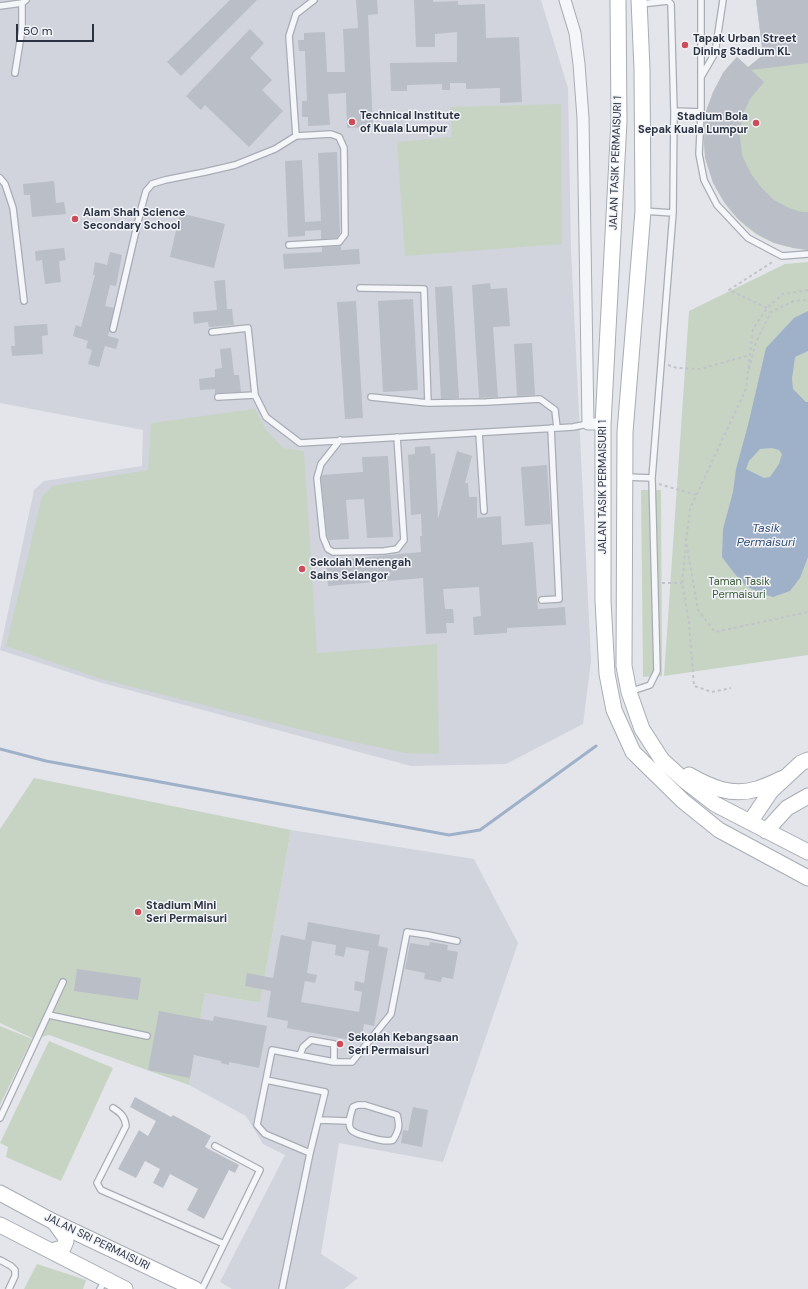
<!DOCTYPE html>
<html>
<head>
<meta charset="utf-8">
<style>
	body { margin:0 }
	#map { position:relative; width:808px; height:1289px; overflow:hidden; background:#e3e5ea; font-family:"DM Sans",sans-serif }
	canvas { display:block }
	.scale { position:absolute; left:16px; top:24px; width:78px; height:18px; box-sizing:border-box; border:2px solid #2b3242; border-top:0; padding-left:5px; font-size:12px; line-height:14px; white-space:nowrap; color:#2b3242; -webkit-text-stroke:3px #f2f4f8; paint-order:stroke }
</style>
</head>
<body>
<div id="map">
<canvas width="808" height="1289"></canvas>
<div class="scale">50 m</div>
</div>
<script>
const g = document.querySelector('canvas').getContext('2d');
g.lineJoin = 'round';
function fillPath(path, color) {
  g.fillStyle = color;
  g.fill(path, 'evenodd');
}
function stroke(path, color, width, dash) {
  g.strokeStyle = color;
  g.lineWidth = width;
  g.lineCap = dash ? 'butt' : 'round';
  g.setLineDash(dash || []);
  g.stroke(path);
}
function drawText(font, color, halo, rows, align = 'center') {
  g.font = font + ' "DM Sans",sans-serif';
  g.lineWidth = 3;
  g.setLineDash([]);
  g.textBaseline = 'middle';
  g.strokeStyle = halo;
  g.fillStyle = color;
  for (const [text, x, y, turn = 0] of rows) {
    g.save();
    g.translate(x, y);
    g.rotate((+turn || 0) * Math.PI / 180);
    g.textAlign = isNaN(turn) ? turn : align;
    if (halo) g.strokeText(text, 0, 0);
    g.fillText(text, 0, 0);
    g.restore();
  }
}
fillPath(new Path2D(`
	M0 0H541L568 88 571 250 591 661 583 724 506 764 411 766 99 682 0 650 34 490 44 481 142 466 143 430 0 403Z
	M291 830 474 859 518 943 443 1162 339 1143 321 1254 358 1278 344 1289H232L220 1282 285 1155 263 1144 246 1116 189 1085 205 993 260 1003Z`), '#d1d4dc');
fillPath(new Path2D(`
	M756 0H808V250C790 248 772 244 756 234 717 208 696 158 706 112 707 107 710 103 712 98 716 90 719 81 723 73 727 67 732 62 737 57L748 67 763 55Z
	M561 104 562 244 405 256 397 142 452 137 450 107Z
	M808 262V655L664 676 689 311 785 264Z
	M255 409 266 430 283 448 304 451 317 653 437 644 439 754 405 753 318 734 101 679 6 646 42 497 52 486 148 470 151 423Z
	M641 490H661L662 676 643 677Z
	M34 778 291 830 260 1003 205 993 189 1085 49 1035 34 1039 0 1023V829Z
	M0 1026 32 1039 0 1105Z
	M49 1041 113 1068 61 1181 6 1157 8 1147 0 1143Z
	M37 1264 86 1280 83 1289H24Z`), '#c7d4c4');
fillPath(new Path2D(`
	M808 311V351L795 357 792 379 793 389 806 402H808V557L800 578 790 591 773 597 762 594 746 586 734 573 722 557 723 529 733 492 736 469 748 425 766 348 794 318ZM772 448 779 450 782 454 779 464 770 477 764 478 746 469 749 461 760 449Z`), '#9fb1c9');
stroke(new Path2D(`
	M0 749 46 761 449 835 480 830 596 746`), '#9fb1c9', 3);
fillPath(new Path2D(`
	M230 0H257L181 76 167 62Z
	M356 0H377L378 14 368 15 373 127 347 128 346 93 328 94 330 125 308 126V117H302V101H307L305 51H299L298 40H304V33L325 32 327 72H345L343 29 358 28Z
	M414 0H433V2L458 1V5L485 4 486 38 519 37 522 102 500 103V88L466 89V83H450V90H442V84L407 85V91H391L390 63 457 62V32L435 34V47H416Z
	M756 0H808V63L751 70 764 82 750 99 742 116 740 136 742 155 751 174 761 187 774 200 789 208 802 212H808V250L793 248 774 243 757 234 738 219 724 202 713 183 705 158 704 142 706 111 713 92 723 73 737 57 748 67 763 55Z
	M250 29 264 43 250 58 272 80 262 90 283 111 249 147 205 105 201 110 186 96Z
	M337 152 340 233 337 238 321 239V230L305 231V236L288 237 285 161 302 160 305 222 321 221 318 153Z
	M54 181 56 203 64 202 66 214 32 217 30 195H24L23 184Z
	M180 213 225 224 214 268 170 257Z
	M341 246V250L359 249 360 264 284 269 283 254 322 252V247Z
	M64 248 66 260 59 261 61 282 45 284 42 260 36 261 35 251Z
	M110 252 122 255 116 286 110 285 105 306 114 308 108 336 119 339 116 349 105 346 99 367 88 364 92 350 86 348 88 341 73 336 76 325 81 327 95 275H93L95 262 107 265Z
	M225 280 227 309H232L234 325 209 327 208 322 194 324 193 312 217 310 214 281Z
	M490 283 491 289 507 288 510 326 493 327 498 397 479 398 472 285Z
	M452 286 459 398 441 399 435 287Z
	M413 299 418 390 383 392 378 301Z
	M356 301 363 418 345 419 337 302Z
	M47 324 48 335 42 336 43 354 12 356 11 346H15L14 326Z
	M532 343 535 395 517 396 514 344Z
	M231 348 234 375H239L241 392 218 393 215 394V389L200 390 199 379 215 377V369L222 368 220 349Z
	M430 446 431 454 435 453 438 519 457 451 472 456 465 483H468L469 497H477V518L501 516 502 545 533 542 538 609 565 607 566 625 507 628V633L474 635 473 617 481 616 479 587 443 589 445 609H453L454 623H446L447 633 426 634 423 578 328 586 326 561 421 552 420 536H422L421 514 411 515 408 455 415 454V447Z
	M388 456 393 537 367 538 364 499 346 500 349 539 329 540 327 536 321 478 322 475 363 472 362 457Z
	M547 465 551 524 525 526 521 467Z
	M308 922 380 935 378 946 388 948 374 1026 364 1024 361 1042 287 1028 288 1021 267 1017 271 991 245 986 247 973 273 978 281 935 305 940ZM312 941 336 945 335 955 344 957 346 947 369 951 364 983 355 981 354 990 362 992 359 1012 301 1002 305 981 315 983 317 975 307 973Z
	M430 942 448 945 447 950 458 952 453 979 442 977 441 982 424 979 425 973 405 969 410 943 429 946Z
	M77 969 141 978 138 1000 74 991Z
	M159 1011 213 1021 214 1016 267 1026 259 1068 229 1062V1065L221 1063V1061L194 1055 190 1078 148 1070Z
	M135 1097 171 1117 173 1115 211 1136 205 1147 239 1165 235 1173 229 1170 204 1219 187 1210 198 1189 170 1174 163 1188 153 1183 160 1169 145 1161 136 1178 118 1169 139 1130 148 1136 156 1121 130 1107Z
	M413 1107 428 1110 422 1147 401 1143 403 1130 408 1131Z`), '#babec7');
const lane = new Path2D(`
	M701 0V112L699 154 704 180 717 205 748 238 782 256 808 254
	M0 6 22 3 26 0
	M15 73 22 29V3
	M701 77 715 53 723 0
	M674 111 701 112
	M0 178 5 184 13 208 24 301
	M643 211 673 213
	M289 245 339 242 345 234 344 148 339 137 331 134 296 136
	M360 288 424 289 428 403 487 402 540 399 555 410 557 428
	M113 329 140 213 146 191 152 184 165 180 205 172 235 165 275 149 296 136 289 36 296 14 314 0
	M212 332 248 328 255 395
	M218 397 255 395 266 417 300 443 557 428 573 427 588 424
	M371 397 428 403
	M479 433 484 511
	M340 440 321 464 317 478 323 537 328 549 333 552 384 551 397 549 404 540 397 437
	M626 477 652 478
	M542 600 559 599 551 428
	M629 692 650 685 657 671 652 478 673 213 674 111 671 4 668 1 641 4
	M49 1015 147 1036
	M300 1055 303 1047 311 1040 334 1044V1062
	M266 1080 272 1050 334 1062H352L391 1014 407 932 428 935 457 941
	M358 1105H365L397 1115C400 1125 399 1131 393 1140 385 1142 380 1140 372 1138 349 1132 345 1131 353 1107Z
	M113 1108C121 1113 125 1117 126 1126L97 1183 101 1190 224 1244
	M0 1118 63 982
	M319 1120 348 1121
	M0 1260 11 1266 15 1270V1276L9 1289
	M100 1289 106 1279
	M202 1289 260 1170 215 1146
	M282 1289 310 1153 325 1092 266 1080 257 1125 265 1134 310 1153`);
const street = new Path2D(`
	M565 0 575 33 579 64 583 118 588 424H603`);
const secondary = new Path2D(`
	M618 0 619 121 603 424V601L607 674 614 710 633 752 683 801 719 830 808 878
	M639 0 642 69 643 211 625 432 624 666 629 692 642 729 662 760 684 780 715 804 808 852
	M689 775C710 787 732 797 757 789 767 786 776 781 786 777
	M750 822 771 791 801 763 808 760
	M766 831 787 808 808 796
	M0 1193 54 1222 195 1289
	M0 1225 125 1289
	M51 1251 63 1248 66 1241 65 1237 55 1223`);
stroke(lane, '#a8acb4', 8);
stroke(street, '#a8acb4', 13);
stroke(secondary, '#a8acb4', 17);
stroke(new Path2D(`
	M808 290 783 294 767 308 753 329 746 389 690 509 686 541 698 610 715 632 808 612
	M767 308 729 290 774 261
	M668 365 677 368 700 369 750 355
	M749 369 756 342 771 312 794 301 808 300
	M659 484 697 495
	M686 544 682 583 689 623 694 686 712 692 731 688
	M662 583H682`), '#c0c3c9', 2, [3, 3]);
stroke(lane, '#f5f6f9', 5.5);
stroke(street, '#f5f6f9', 11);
stroke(secondary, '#fff', 15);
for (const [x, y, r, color] of [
	[685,45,4,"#ca4d59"],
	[352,122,4,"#ca4d59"],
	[756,123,4,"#ca4d59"],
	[75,219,4,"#ca4d59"],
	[302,569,4,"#ca4d59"],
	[138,912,4,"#ca4d59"],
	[340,1044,4,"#ca4d59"]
]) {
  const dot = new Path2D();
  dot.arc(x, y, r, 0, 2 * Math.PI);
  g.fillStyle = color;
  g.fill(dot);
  stroke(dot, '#f2f4f8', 1.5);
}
drawText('bold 11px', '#2b3242', '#f2f4f8', [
	["Tapak Urban Street",693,39],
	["Dining Stadium KL",693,52],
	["Technical Institute",360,116],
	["of Kuala Lumpur",360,129],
	["Stadium Bola",748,117,"right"],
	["Sepak Kuala Lumpur",748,130,"right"],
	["Alam Shah Science",83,213],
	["Secondary School",83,226],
	["Sekolah Menengah",310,563],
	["Sains Selangor",310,576],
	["Stadium Mini",146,906],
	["Seri Permaisuri",146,919],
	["Sekolah Kebangsaan",348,1038],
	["Seri Permaisuri",348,1051]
], 'left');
drawText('11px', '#2b3242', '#f2f4f8', [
	["JALAN TASIK PERMAISURI 1",616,163,-88],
	["JALAN TASIK PERMAISURI 1",603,487,-90],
	["JALAN SRI PERMAISURI",97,1242,26]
]);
drawText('11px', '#3e5d39', '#f2f4f8', [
	["Taman Tasik",739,582],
	["Permaisuri",739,595]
]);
drawText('italic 12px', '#364f75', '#f2f4f8', [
	["Tasik",766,529],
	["Permaisuri",766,543]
]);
</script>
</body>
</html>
